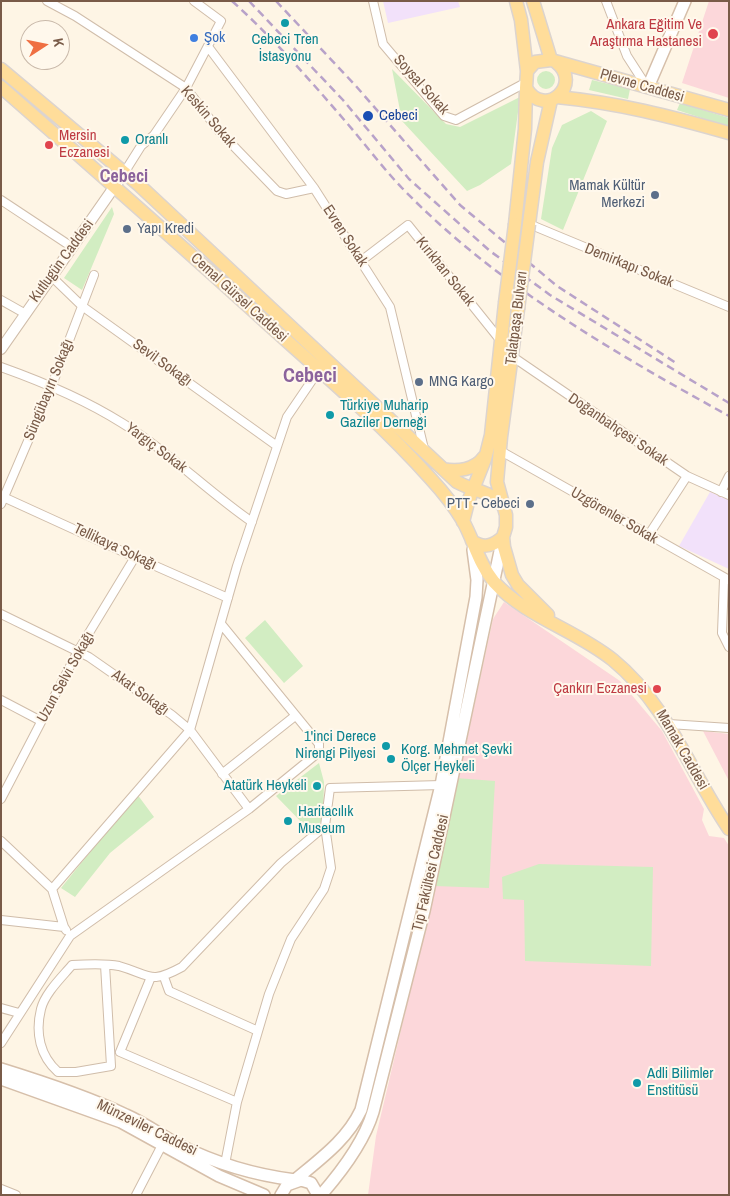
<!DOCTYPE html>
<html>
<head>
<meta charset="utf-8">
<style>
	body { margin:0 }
	#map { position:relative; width:730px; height:1196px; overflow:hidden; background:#fef5e5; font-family:"Archivo Narrow",sans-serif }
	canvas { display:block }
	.frame { position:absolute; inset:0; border:2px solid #795b48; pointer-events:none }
	.north { position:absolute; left:20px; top:20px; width:50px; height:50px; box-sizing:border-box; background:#fff8ec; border:1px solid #c9b9aa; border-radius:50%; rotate:79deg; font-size:14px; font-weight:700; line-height:20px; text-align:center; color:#795b48 }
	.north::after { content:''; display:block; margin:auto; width:18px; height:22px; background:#ef6f42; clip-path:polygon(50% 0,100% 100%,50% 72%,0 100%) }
</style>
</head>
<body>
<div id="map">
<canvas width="730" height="1196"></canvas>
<div class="frame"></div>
<div class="north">K</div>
</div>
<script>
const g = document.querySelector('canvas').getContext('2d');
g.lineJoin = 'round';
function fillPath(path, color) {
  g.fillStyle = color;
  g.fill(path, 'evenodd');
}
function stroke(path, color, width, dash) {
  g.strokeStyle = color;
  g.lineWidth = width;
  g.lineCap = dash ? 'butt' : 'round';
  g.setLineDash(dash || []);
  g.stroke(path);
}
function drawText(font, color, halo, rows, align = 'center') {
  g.font = font + ' "Archivo Narrow",sans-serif';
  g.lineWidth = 4;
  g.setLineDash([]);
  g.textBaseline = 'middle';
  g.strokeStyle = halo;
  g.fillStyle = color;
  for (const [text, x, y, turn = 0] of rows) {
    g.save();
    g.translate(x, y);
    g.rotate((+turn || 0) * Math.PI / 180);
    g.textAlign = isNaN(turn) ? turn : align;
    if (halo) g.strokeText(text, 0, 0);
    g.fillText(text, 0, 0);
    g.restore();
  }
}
fillPath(new Path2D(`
	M383 1H458L460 7 388 23Z
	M710 492 729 500V569L679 546Z`), '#f2e1fa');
fillPath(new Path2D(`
	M709 1H729V98L682 83Z
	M504 602 620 681 662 731 704 809 702 820 709 836 724 838 729 846V1195H368L376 1136 435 886 493 619Z
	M703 731 729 734V781Z`), '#fcd7da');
fillPath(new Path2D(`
	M392 69 446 124 460 127 520 97 511 164 480 185 467 191 402 121Z
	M537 80a9 9 0 1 1 18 0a9 9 0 1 1-18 0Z
	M592 80 630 89 628 99 589 90Z
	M680 103 729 118V127L677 110Z
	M591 111 607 121 563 230 541 219 552 148 562 125Z
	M112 207 114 214 82 290 64 278Z
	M265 620 303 666 284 683 245 638Z
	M319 763 324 782 323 820 310 831 276 796Z
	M456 778 495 781 489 888 435 886Z
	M137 794 154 817 110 853 75 897 61 888Z
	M539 864 653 867 651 966 525 961 524 900 503 899 502 877Z`), '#d2edc2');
const minor = new Path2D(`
	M47 1 75 16 186 88 219 131 277 191 286 194 314 188
	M373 1 383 44 444 116 456 120 525 83
	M606 1 627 56 647 87
	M209 48 314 188 390 307 424 449
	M124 173 141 146 154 135 186 88 221 21 194 1
	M1 200 72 247
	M529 224 729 307
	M361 261 408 225 501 341
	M51 276 82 306 277 446
	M1 300 24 313
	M513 357 687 476 729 495
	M1 367C43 382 84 399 122 423 168 451 207 491 252 522
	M499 450 729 580
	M721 492 729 476
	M1 496 139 559
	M1 504 52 385 94 275
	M648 536 687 476
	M724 579 722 633 729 647
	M1 614 89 657 172 715 190 730 249 809
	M1 700 41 721
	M669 724 729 728
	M222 774 295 716
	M1 799 78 651 135 557 228 598
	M1 841 52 889 64 927
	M52 889 190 730 237 566 287 417 319 370
	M1 920 64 927 66 930
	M105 965 111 1066 76 1072H58C40 1056 35 1033 41 1009 45 993 62 977 72 965 88 964 105 963 119 966 151 975 149 985 182 967L281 863 325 826
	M151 977 120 1052 237 1102
	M164 977 169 991 258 1031
	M1 1008 19 1013
	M1 1043 70 936 249 809 319 752V744L222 625
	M225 1164 237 1102 269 994 291 939 324 889 331 868 325 826 330 788 441 785
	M1 1189 16 1195
	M136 1195 162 1145`);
const tertiary = new Path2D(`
	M1 349 124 173`);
const secondary = new Path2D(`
	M648 87 685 1
	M1 1069C43 1082 86 1096 126 1115 144 1123 161 1135 179 1145 215 1163 255 1175 295 1180
	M1 1079 121 1122 219 1176 264 1195
	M295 1180C320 1159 347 1140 361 1110L441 785 476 597 477 580 473 550
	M281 1195 287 1185 301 1180 311 1183 318 1195
	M321 1195C342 1171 364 1142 373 1112L424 911 503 537`);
const primary = new Path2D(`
	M516 1 521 20 527 71
	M533 1 551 60
	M556 62C584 84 545 120 526 88L527 71 535 62 551 60 729 110
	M1 69 139 185 457 482C473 491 491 491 503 506
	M1 87C91 166 181 245 270 326 325 375 382 424 431 479 443 492 454 506 463 521 474 541 479 564 494 582 526 617 576 630 613 660 668 705 690 772 729 829
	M557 97C619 103 669 116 729 133
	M515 224 525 129 526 88
	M529 224 537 162 551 100
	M518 309 501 437 497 482 506 515V527L503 537 504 547 512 575 518 585 548 615
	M443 469C457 472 475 470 484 457
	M463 522 468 502 485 459 491 435 505 303
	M472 541C484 549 493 546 503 537`);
stroke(minor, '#d0bdaa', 10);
stroke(tertiary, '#d0bdaa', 12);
stroke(secondary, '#d6bfaa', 14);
stroke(primary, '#dcd4cf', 15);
stroke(minor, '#fff', 8);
stroke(tertiary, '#fff', 10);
stroke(secondary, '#fff', 11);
stroke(primary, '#ffdd9a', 12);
stroke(new Path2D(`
	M232 1C273 38 310 80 346 122 365 144 382 167 402 188 495 284 613 352 729 416
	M249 1 343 100 409 179 490 251 550 295 729 403
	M276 1 355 85 460 205 557 286 676 363`), '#b8a2c9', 2.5, [8, 5]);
const primaryBridge = new Path2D(`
	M505 303 515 224
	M518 309 529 224`);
stroke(primaryBridge, '#dcd4cf', 15, []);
stroke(primaryBridge, '#ffdd9a', 12);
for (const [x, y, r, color] of [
	[285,23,5,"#0f9aa8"],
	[713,34,6,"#e0444e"],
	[194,38,5,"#3f7fe0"],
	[368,116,6,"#1a4fb4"],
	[125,140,5,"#0f9aa8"],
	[49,145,5,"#e0444e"],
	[655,195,5,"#5c6f8a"],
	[127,229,5,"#5c6f8a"],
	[419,382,5,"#5c6f8a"],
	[330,415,5,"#0f9aa8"],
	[530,504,5,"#5c6f8a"],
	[657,689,5,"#e0444e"],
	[386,746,5,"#0f9aa8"],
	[391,759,5,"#0f9aa8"],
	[317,786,5,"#0f9aa8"],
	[288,821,5,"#0f9aa8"],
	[637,1083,5,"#0f9aa8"]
]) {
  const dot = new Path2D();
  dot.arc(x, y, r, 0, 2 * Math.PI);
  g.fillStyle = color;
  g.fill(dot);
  stroke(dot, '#fff8ec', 2);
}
drawText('15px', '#be3a42', '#fff8ec', [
	["Ankara Eğitim Ve",702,25],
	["Araştırma Hastanesi",702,42],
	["Mersin",59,136,"left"],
	["Eczanesi",59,153,"left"],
	["Çankırı Eczanesi",647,689]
], 'right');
drawText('15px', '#366cbe', '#fff8ec', [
	["Şok",204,38]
], 'left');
drawText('15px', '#0d838f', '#fff8ec', [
	["Cebeci Tren",285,40,"center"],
	["İstasyonu",285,57,"center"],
	["Oranlı",135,140],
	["Türkiye Muharip",340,406],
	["Gaziler Derneği",340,423],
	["1'inci Derece",376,737,"right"],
	["Nirengi Pilyesi",376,754,"right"],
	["Korg. Mehmet Şevki",401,750],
	["Ölçer Heykeli",401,767],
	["Atatürk Heykeli",307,786,"right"],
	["Haritacılık",298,812],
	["Museum",298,829],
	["Adli Bilimler",647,1074],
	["Enstitüsü",647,1091]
], 'left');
drawText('15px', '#795b48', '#fff8ec', [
	["Soysal Sokak",421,85,48],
	["Plevne Caddesi",642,86,16],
	["Keskin Sokak",208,117,49],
	["Evren Sokak",345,236,57],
	["Kutlugün Caddesi",62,261,-54],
	["Demirkapı Sokak",629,266,22],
	["Kırıkhan Sokak",445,272,51],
	["Cemal Gürsel Caddesi",239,298,42],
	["Talatpaşa Bulvarı",517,318,-83],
	["Sevil Sokağı",162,363,36],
	["Süngübayırı Sokağı",49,390,-68],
	["Doğanbahçesi Sokak",618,430,34],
	["Yargıç Sokak",156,448,37],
	["Uzgörenler Sokak",614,516,30],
	["Tellikaya Sokağı",115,547,25],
	["Uzun Selvi Sokağı",66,677,-61],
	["Akat Sokağı",140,693,36],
	["Mamak Caddesi",682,750,60],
	["Tıp Fakültesi Caddesi",431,873,-77],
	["Münzeviler Caddesi",147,1128,26]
]);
drawText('15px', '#164399', '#fff8ec', [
	["Cebeci",379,116]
], 'left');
drawText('15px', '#4e5e75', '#fff8ec', [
	["Mamak Kültür",645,186],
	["Merkezi",645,203],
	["Yapı Kredi",137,229,"left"],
	["MNG Kargo",429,382,"left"],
	["PTT - Cebeci",520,504]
], 'right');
drawText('bold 18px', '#8b639c', '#fff8ec', [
	["Cebeci",124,177]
]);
drawText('bold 20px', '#8b639c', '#fff8ec', [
	["Cebeci",310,377]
]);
</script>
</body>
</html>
